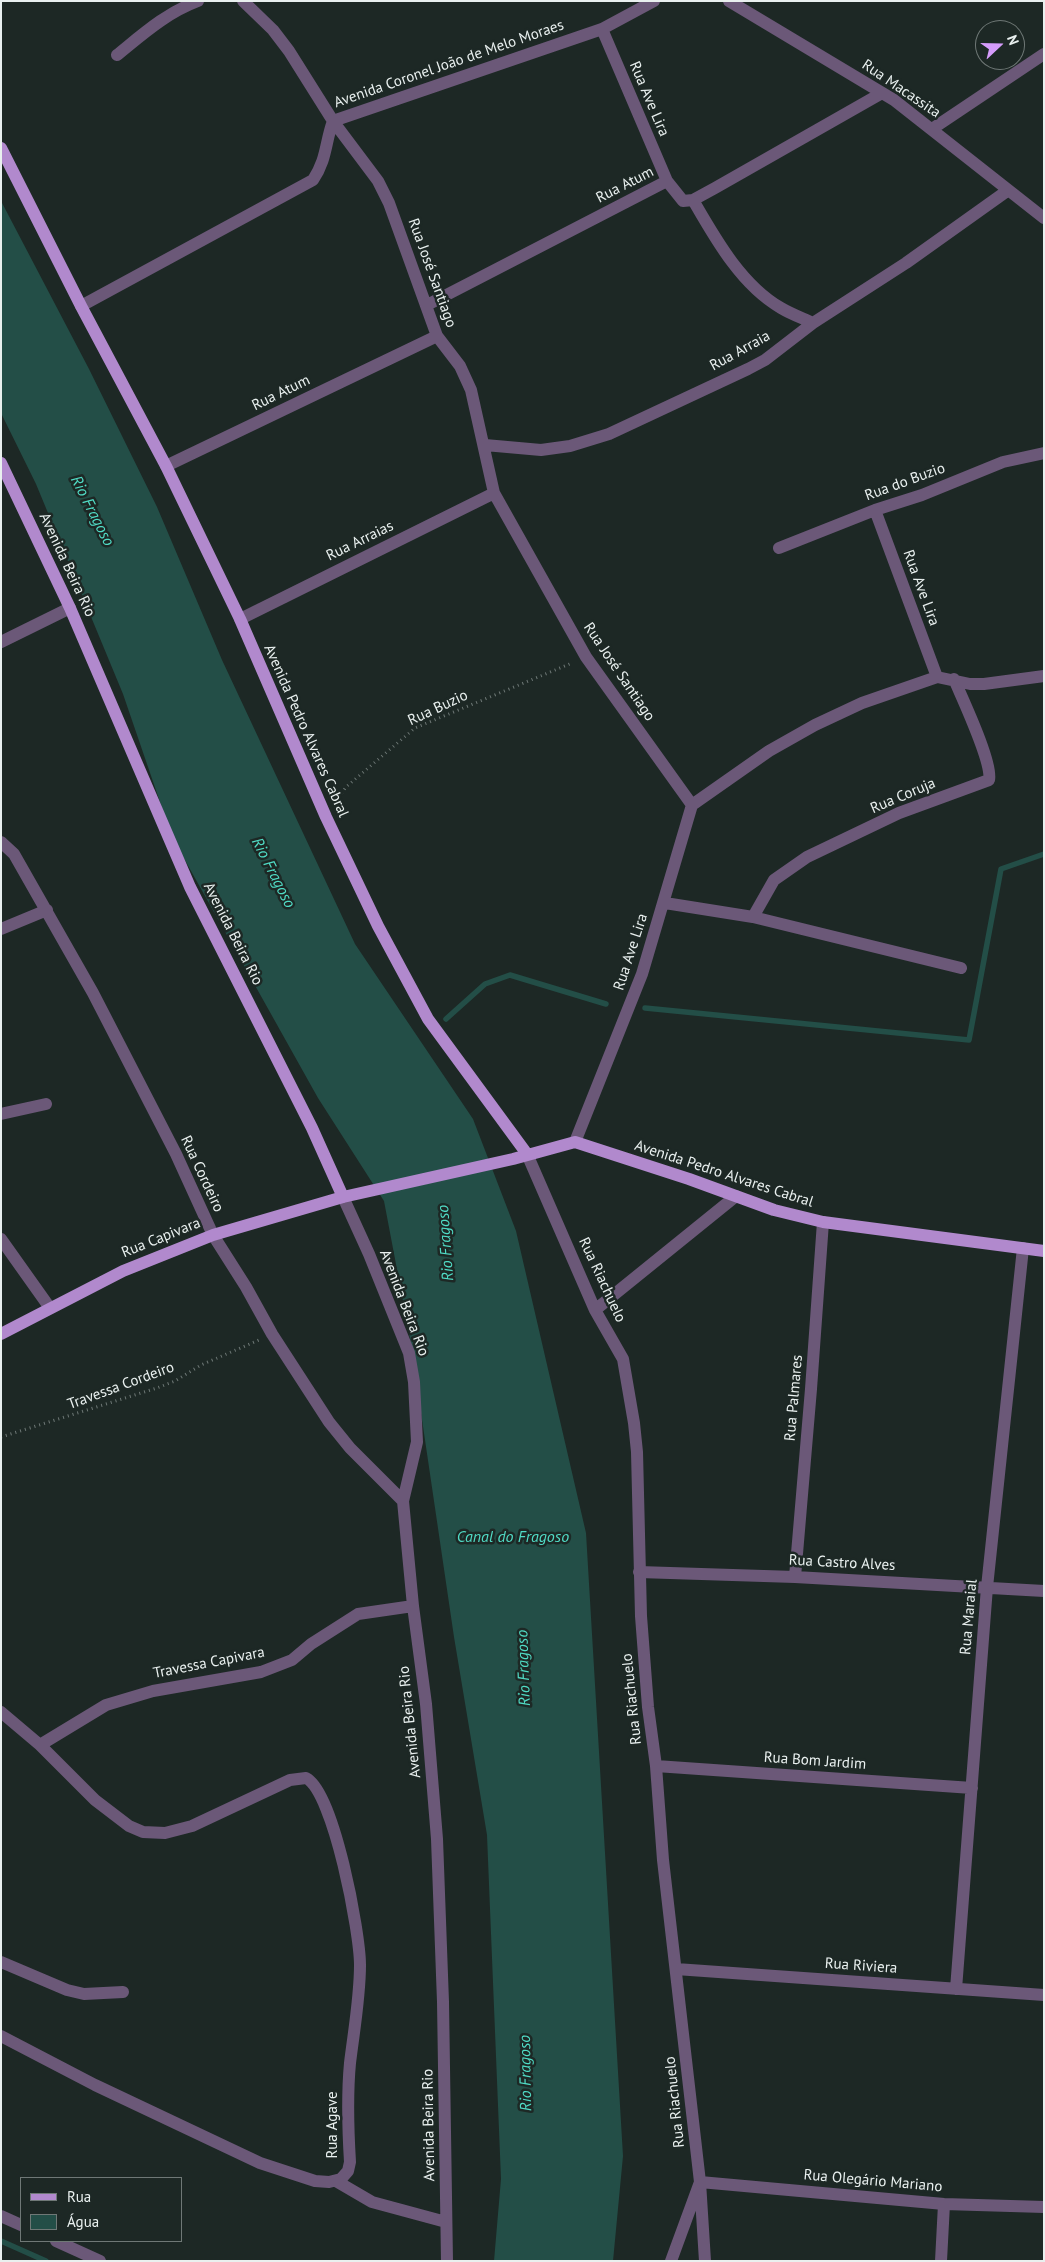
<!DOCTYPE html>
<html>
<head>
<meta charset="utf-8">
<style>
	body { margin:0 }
	#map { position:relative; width:1045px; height:2262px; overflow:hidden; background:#1d2825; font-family:"PT Sans",sans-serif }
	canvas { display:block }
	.frame { position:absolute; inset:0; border:2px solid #e9f0ef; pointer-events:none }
	.legend { position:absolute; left:20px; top:2177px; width:162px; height:65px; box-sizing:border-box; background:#1d2825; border:1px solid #6f7876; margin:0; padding:6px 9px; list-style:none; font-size:15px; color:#e9f0ef }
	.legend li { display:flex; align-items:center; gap:10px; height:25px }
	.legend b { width:25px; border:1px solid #6f7876 }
	.north { position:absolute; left:975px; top:20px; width:50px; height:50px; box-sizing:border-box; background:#1d2825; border:1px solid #6f7876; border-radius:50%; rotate:69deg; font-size:14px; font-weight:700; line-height:20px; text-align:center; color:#e9f0ef }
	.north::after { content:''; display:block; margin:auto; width:18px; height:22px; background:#d59cfb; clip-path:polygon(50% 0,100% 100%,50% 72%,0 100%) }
</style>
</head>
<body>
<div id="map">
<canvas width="1045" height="2262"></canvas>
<div class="frame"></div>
<ul class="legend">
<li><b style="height:6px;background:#b189cd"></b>Rua</li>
<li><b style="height:14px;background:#234e47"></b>Água</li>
</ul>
<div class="north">N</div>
</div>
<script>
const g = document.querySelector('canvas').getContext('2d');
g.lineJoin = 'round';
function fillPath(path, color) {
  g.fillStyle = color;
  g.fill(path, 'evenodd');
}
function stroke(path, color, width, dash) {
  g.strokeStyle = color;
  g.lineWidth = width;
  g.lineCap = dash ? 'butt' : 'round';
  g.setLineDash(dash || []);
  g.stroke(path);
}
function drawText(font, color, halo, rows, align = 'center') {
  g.font = font + ' "PT Sans",sans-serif';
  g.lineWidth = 5;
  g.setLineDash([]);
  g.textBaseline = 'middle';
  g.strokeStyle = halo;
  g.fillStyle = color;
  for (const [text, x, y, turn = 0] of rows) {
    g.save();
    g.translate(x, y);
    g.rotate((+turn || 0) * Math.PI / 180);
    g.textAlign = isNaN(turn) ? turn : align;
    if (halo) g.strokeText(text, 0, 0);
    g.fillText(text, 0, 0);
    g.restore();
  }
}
fillPath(new Path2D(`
	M1 201 89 369 157 507 222 660 355 944 473 1119 516 1231 586 1533 623 2156 613 2261H494L501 2179 487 1835 454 1637 410 1338 384 1201 318 1098 172 837 123 694 36 484 1 413Z`), '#234e47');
stroke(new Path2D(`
	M645 1008 969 1040 1001 869 1044 854
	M446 1019 485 984 510 975 606 1004
	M1 2241 46 2261`), '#234e47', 5.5);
stroke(new Path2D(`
	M336 802 346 787 415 728 572 663
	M1 1437 157 1388 175 1381 201 1365 259 1340`), '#6f7977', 3, [1, 4]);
stroke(new Path2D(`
	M243 1 273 30 289 51 333 121 378 181 389 203 437 336 460 366 471 390 494 493 586 657 692 805
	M729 1 894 100 1044 218
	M602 29 667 181 683 201 693 200 715 188 882 93
	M117 55C143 34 166 13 198 1
	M932 129 1044 54
	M693 200C715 238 741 285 781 308 791 314 802 318 813 323
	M427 305 667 181
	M81 306 313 180C327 159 325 143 333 121L602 29 654 1
	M485 445 541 450 570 446 609 434 748 369 765 360 813 323 906 263 1007 191
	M166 466 437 336
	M875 510 937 677
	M779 548 875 510 922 495 1003 462 1044 453
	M240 619 494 493
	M1 642 70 608
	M1 842 14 854 93 993 176 1154 213 1235 246 1287 272 1334 329 1422 350 1448 403 1501
	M665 903 753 917 961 968
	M753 917 774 880 807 857 899 813 989 780C993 763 962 698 954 679
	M1 929 47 910
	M1 1114 46 1104
	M575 1142 642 974 692 805 769 751 815 725 862 703 937 677 970 684H984L1044 676
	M527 1154 595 1310 623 1359 634 1423 637 1452 641 1616 648 1707 656 1766 663 1860 700 2182 705 2261
	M343 1197 369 1254 409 1353 414 1382 417 1442 403 1501 413 1606 426 1704 437 1839 443 2002 447 2261
	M1 1239 50 1308
	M595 1310 736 1196
	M639 1572 795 1577 1044 1591
	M795 1577 811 1389 823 1222
	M1 1712 40 1745 95 1800 129 1826 143 1832 165 1833 192 1826 290 1780 306 1778C334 1792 360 1933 360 1965 360 1997 354 2030 350 2063 347 2095 348 2129 350 2162L348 2171 341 2179 329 2182 315 2181 260 2163 95 2085 1 2036
	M40 1745 106 1705 153 1691 261 1672 292 1660 311 1644 358 1614 413 1606
	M656 1766 972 1788
	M1 1962 67 1990 84 1994 123 1992
	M676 1969 1044 1995
	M956 1989 987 1587 1023 1248
	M336 2181 372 2202 446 2222
	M1 2216 21 2225
	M56 2241 100 2261
	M671 2261 700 2182 944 2204 1044 2207
	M941 2261 944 2204`), '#6b5878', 12);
stroke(new Path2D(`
	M1 148 81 306 166 466 240 619 326 817 378 926 428 1019 527 1154
	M1 463 70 608 190 887 312 1128 343 1197
	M1 1334 123 1271 213 1235 343 1197 513 1159 575 1142 689 1179 774 1210 823 1222 1044 1251`), '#b189cd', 12);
drawText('15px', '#e9f0ef', '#1d2825', [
	["Avenida Coronel João de Melo Moraes",449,64,-19],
	["Rua Macassita",901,89,34],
	["Rua Ave Lira",649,99,67],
	["Rua Atum",625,185,-27],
	["Rua José Santiago",432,273,70],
	["Rua Arraia",740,351,-29],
	["Rua Atum",281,393,-26],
	["Rua do Buzio",905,482,-20],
	["Rua Arraias",360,541,-26],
	["Avenida Beira Rio",67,565,65],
	["Rua Ave Lira",921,588,70],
	["Rua José Santiago",619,672,56],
	["Rua Buzio",438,708,-25],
	["Avenida Pedro Alvares Cabral",306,731,66],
	["Rua Coruja",903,796,-23],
	["Avenida Beira Rio",233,934,63],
	["Rua Ave Lira",631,952,-72],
	["Rua Cordeiro",202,1174,65],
	["Avenida Pedro Alvares Cabral",724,1174,18],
	["Rua Capivara",161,1238,-22],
	["Rua Riachuelo",602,1280,65],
	["Avenida Beira Rio",404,1303,69],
	["Travessa Cordeiro",121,1386,-20],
	["Rua Palmares",794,1398,-85],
	["Rua Castro Alves",842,1563,3],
	["Rua Maraial",969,1617,-85],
	["Travessa Capivara",209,1663,-11],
	["Rua Riachuelo",632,1699,-96],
	["Avenida Beira Rio",410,1722,-96],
	["Rua Bom Jardim",815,1761,4],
	["Rua Riviera",861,1966,4],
	["Rua Riachuelo",675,2102,-96],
	["Rua Agave",333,2125,-90],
	["Avenida Beira Rio",429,2125,-91],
	["Rua Olegário Mariano",873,2181,5]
]);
drawText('italic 16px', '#50dbc5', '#1d2825', [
	["Rio Fragoso",92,511,63],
	["Rio Fragoso",273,873,63],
	["Rio Fragoso",446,1243,-94],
	["Canal do Fragoso",513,1537],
	["Rio Fragoso",524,1668,-92],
	["Rio Fragoso",526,2073,-91]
]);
</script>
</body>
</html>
